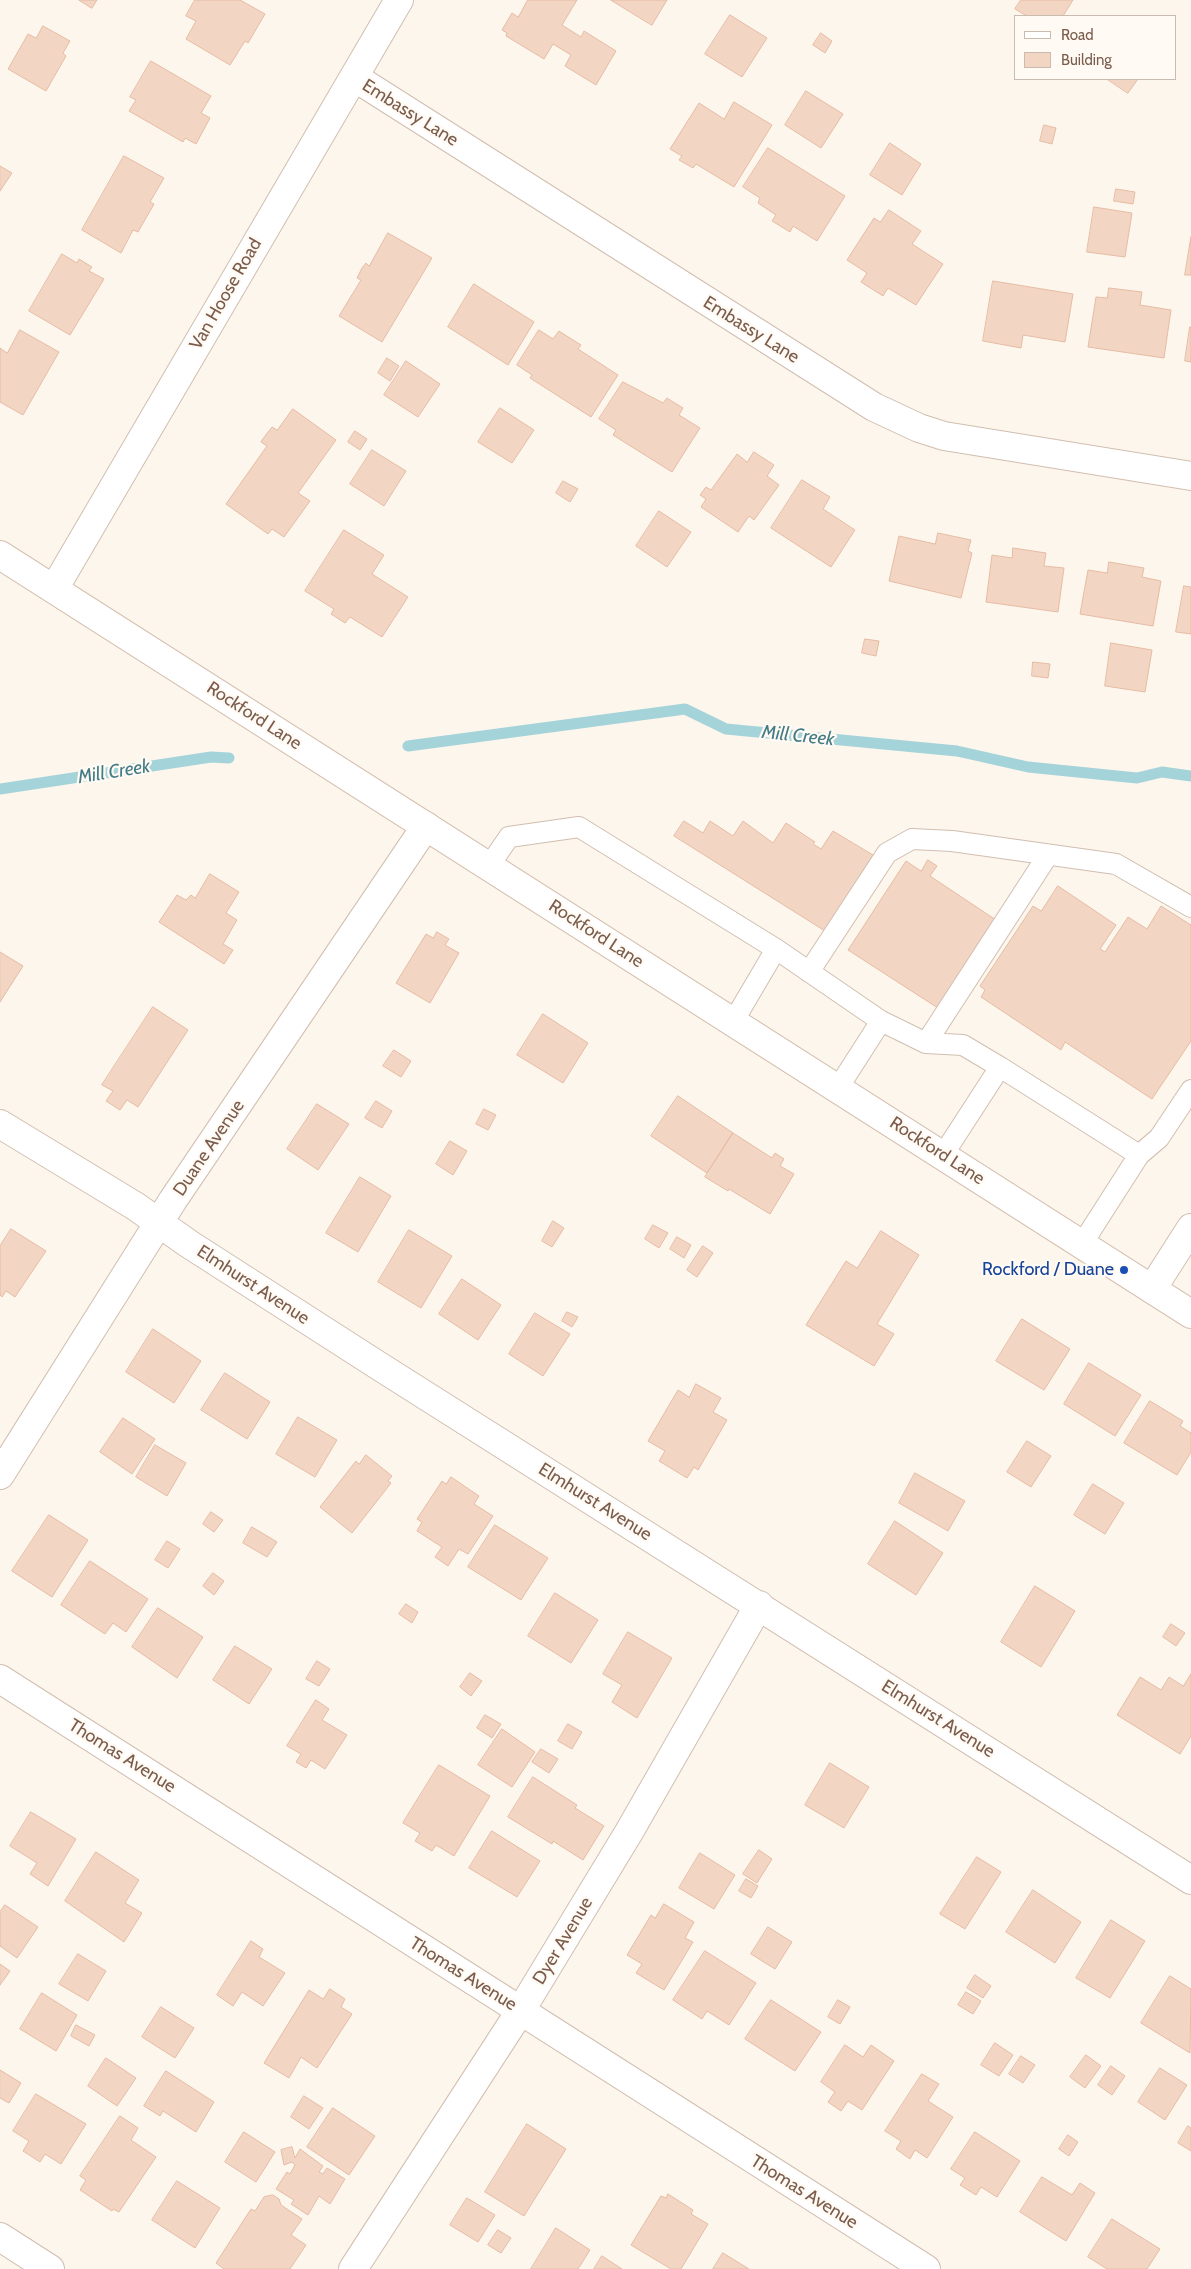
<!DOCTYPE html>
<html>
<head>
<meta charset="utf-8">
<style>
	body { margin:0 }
	#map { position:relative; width:1191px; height:2269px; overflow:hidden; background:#fdf6ec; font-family:Cabin,sans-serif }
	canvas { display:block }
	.legend { position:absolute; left:1014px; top:15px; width:162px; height:65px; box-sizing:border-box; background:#fffaf3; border:1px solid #cabbb1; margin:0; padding:6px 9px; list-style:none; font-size:15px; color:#7a5c4d }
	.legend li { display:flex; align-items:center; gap:10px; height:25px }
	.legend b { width:25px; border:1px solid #cabbb1 }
</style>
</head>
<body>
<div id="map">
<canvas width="1191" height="2269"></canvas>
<ul class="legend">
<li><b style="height:6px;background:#fff"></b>Road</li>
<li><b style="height:14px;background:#f3d5c3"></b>Building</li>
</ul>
</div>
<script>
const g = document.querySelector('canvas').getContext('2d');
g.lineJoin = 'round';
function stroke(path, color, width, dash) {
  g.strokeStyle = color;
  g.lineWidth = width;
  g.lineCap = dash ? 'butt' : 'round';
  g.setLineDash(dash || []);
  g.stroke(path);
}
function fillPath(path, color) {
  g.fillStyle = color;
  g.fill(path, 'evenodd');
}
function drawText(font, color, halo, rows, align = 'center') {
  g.font = font + ' Cabin,sans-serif';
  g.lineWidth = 4.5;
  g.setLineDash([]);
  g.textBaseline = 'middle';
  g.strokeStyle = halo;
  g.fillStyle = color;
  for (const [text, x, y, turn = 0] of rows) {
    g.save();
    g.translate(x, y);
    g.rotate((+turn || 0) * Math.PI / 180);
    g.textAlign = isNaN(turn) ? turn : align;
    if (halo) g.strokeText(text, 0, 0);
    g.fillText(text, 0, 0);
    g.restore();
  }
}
stroke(new Path2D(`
	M408 746 685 709 726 729 957 751 1028 767 1137 778 1162 772 1191 776
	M0 789 211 757 229 758`), '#a5d3da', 11);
const building = new Path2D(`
	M79 0H97L92 8Z
	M195 0H240L265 14 248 43 245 41 230 65 186 39 196 21 186 16Z
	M528 0H577L562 25 581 37 584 31 616 51 596 85 565 66 571 55 553 44 544 59 506 36 507 33 502 30 512 13 518 17Z
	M611 0H667L652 25Z
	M1021 0H1073L1063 16H1027L1015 9Z
	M730 15 767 38 742 77 705 54Z
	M43 26 70 41 63 53 66 56 46 91 8 69 28 34 36 38Z
	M821 33 832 41 825 53 813 45Z
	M151 61 211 96 201 113 210 118 196 144 185 138 183 142 129 111 136 100 130 97Z
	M1107 79H1138L1128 93Z
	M806 91 843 114 821 148 785 125Z
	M734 102 772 125 734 187 696 164 693 168 679 160 682 156 670 149 699 103 724 119Z
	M1044 125 1056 128 1052 144 1040 141Z
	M890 143 921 164 902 195 870 175Z
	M768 148 845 196 817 241 793 226 790 232 772 221 776 215 758 203 760 198 743 187Z
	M124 156 164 178 150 202 154 204 138 232 133 230 121 253 82 230Z
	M0 166 12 173 0 191Z
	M1116 189 1135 192 1133 204 1114 201Z
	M1094 207 1132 213 1125 257 1087 252Z
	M889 210 921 231 912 244 943 264 916 305 888 288 883 296 861 282 867 273 847 260 874 218 880 222Z
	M388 233 432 258 382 342 339 316 361 280 357 278 362 268 366 263 369 266Z
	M1191 237V275H1185Z
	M62 254 77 263 79 259 92 267 89 271 104 279 70 335 29 311Z
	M993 281 1073 294 1065 342 1023 335 1021 348 983 341Z
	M474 284 534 322 508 365 448 327Z
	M1109 288 1142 292 1140 305 1171 310 1164 358 1088 347 1096 297 1107 298Z
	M1190 327H1191V362L1185 361Z
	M20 330 59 352 23 415 0 402V348L7 353Z
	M539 330 553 339 559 331 562 333 581 345 578 349 618 375 591 417 530 378 532 375 517 365Z
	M387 358 399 366 390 381 378 373Z
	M406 361 440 384 418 417 384 395Z
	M623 382 663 403 667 398 670 400 683 408 679 415 700 428 672 472 613 435 616 430 599 419Z
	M500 408 534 430 512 463 478 442Z
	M293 409 336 440 298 493 310 501 284 537 272 529 268 534 226 504 267 446 261 442 262 440 272 427 277 430Z
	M355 431 367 439 360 450 348 442Z
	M372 450 406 471 384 506 350 484Z
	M754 452 774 465 767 476 779 485 754 520 749 516 738 532 701 507 706 499 700 495 706 487 711 490 737 454 747 462Z
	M802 480 830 497 823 509 855 530 831 567 771 528Z
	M563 481 578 489 570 502 556 493Z
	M659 511 691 532 667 567 636 546Z
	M344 530 384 555 372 574 408 597 382 637 350 617 345 623 331 614 334 609 305 591Z
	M938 533 971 540 968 551 972 553 961 598 889 581 899 536 935 544Z
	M1013 548 1046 553 1044 566 1064 568 1058 612 986 602 992 555 1012 558Z
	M1109 562 1144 568 1142 577 1161 581 1153 626 1080 614 1088 570 1107 573Z
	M1184 586 1191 587V634L1176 632Z
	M865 639 879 641 876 656 862 653Z
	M1111 643 1152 650 1145 692 1105 686Z
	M1033 662 1050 664 1048 678 1032 676Z
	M684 821 703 833 710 821 733 836 743 821 773 843 786 823 815 842 813 844 821 849 833 831 873 855 825 931 674 836Z
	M928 860 937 866 930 876 999 922 941 1010 848 950 906 861 921 871Z
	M210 874 239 892 226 913 237 920 223 944 233 950 224 964 159 922 177 895 186 900 191 895 195 898Z
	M1058 886 1116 925 1100 949 1105 952 1128 917 1147 929 1161 906 1191 925V1041L1152 1099 1065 1042 1061 1050 981 997 985 990 980 986 1033 906 1041 911Z
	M437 932 449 939 445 945 459 953 430 1003 396 983 426 934 433 938Z
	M0 952 23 966 0 1002Z
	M153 1007 188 1030 138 1107 127 1100 120 1110 106 1101 113 1091 102 1085Z
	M543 1014 588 1043 563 1083 517 1055Z
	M394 1050 411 1061 401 1077 383 1066Z
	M678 1096 733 1133 707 1173 651 1136Z
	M376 1101 392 1111 382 1128 365 1118Z
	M317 1104 349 1124 318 1170 287 1149Z
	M484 1109 496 1115 488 1130 476 1124Z
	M733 1133 772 1158 775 1153 784 1159 780 1166 794 1174 770 1214 729 1189 728 1191 705 1177Z
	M450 1141 467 1151 453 1175 436 1164Z
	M360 1177 391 1196 358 1252 326 1233Z
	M553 1221 564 1228 552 1247 542 1241Z
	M653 1225 668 1233 659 1248 645 1239Z
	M11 1229 46 1251 15 1297 6 1291 2 1297 0 1295V1246Z
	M409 1230 452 1256 421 1308 378 1282Z
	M881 1231 919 1255 877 1324 894 1334 874 1366 806 1325 846 1261 857 1268Z
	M677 1237 691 1245 684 1258 670 1249Z
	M703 1246 713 1253 697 1277 687 1270Z
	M462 1279 501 1305 478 1340 439 1314Z
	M567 1312 578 1317 572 1327 562 1321Z
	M535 1313 570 1334 543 1376 509 1354Z
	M1022 1319 1070 1349 1044 1390 996 1361Z
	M153 1329 201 1361 174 1403 126 1372Z
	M1089 1363 1141 1395 1115 1436 1064 1404Z
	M225 1373 270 1402 247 1439 201 1410Z
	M696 1384 721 1398 713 1412 727 1420 698 1470 694 1467 687 1478 659 1461 665 1451 648 1441 678 1390 689 1397Z
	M1150 1401 1183 1421 1180 1426 1191 1433V1452L1177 1475 1124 1443Z
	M298 1417 337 1440 315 1477 276 1454Z
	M123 1418 155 1439 132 1474 100 1452Z
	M1027 1441 1051 1456 1031 1487 1007 1472Z
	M155 1445 186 1463 167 1496 136 1477Z
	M366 1455 392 1476 388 1481 391 1483 352 1533 320 1507 356 1461 359 1464Z
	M915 1473 965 1501 948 1531 899 1503Z
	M451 1477 479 1496 474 1504 493 1516 468 1554 459 1549 448 1566 435 1557 442 1547 417 1531 422 1522 417 1519 442 1481 446 1484Z
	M1093 1484 1124 1503 1105 1534 1074 1515Z
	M211 1512 223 1520 214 1532 203 1524Z
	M49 1515 88 1540 52 1597 12 1571Z
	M895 1521 943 1553 916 1595 868 1564Z
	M495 1525 548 1558 521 1600 468 1567Z
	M252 1527 277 1542 267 1557 243 1543Z
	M167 1541 180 1549 168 1568 155 1560Z
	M90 1561 148 1599 126 1632 113 1623 105 1634 61 1605Z
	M213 1573 224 1581 214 1595 203 1586Z
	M1035 1586 1075 1611 1041 1667 1001 1642Z
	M555 1593 598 1620 571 1663 528 1636Z
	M406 1604 418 1612 412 1623 399 1614Z
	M158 1608 203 1637 177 1678 132 1647Z
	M1171 1624 1185 1633 1176 1646 1163 1637Z
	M628 1632 672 1658 637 1718 612 1702 622 1685 603 1674Z
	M235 1646 272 1669 249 1704 213 1680Z
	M317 1661 330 1669 319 1686 306 1679Z
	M470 1673 482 1681 471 1696 460 1687Z
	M1191 1674V1736L1180 1754 1117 1715 1140 1677 1161 1690 1169 1677 1183 1686Z
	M316 1700 329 1709 322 1720 347 1735 325 1769 311 1760 306 1768 296 1762 301 1754 287 1746Z
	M485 1715 501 1724 492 1738 477 1728Z
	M568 1724 582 1732 572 1749 558 1741Z
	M502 1729 535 1752 512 1787 478 1765Z
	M541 1749 558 1759 549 1773 532 1762Z
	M830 1763 869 1787 844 1828 805 1805Z
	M439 1765 490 1796 454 1856 436 1845 432 1851 415 1841 420 1833 403 1823Z
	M533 1777 577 1805 575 1808 604 1826 583 1860 553 1841 552 1844 508 1817Z
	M31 1812 76 1839 48 1886 30 1874 37 1863 10 1846Z
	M492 1831 540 1861 517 1897 469 1868Z
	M759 1850 772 1859 757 1883 743 1874Z
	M96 1852 139 1880 125 1903 142 1913 124 1942 65 1901Z
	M700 1853 735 1875 714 1909 679 1888Z
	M977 1857 1001 1872 965 1929 940 1914Z
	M746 1879 758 1886 751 1898 739 1891Z
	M1033 1890 1081 1922 1055 1963 1006 1932Z
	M664 1904 694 1922 685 1938 693 1942 664 1990 636 1973 642 1964 627 1955 651 1915 655 1918Z
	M5 1905 38 1927 17 1958 0 1946V1912Z
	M1111 1920 1145 1941 1110 1998 1076 1978Z
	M768 1927 792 1942 775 1969 751 1954Z
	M251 1941 263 1949 259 1957 285 1973 263 2006 242 1992 233 2006 217 1995Z
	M705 1951 756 1983 729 2025 707 2011 702 2019 673 2000Z
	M78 1954 106 1971 88 2001 59 1984Z
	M0 1964 10 1971 0 1985Z
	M975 1975 991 1986 983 1998 967 1988Z
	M1170 1976 1191 1989 1190 2053 1141 2023Z
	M330 1989 345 1999 341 2007 352 2014 317 2068 301 2057 289 2078 264 2063 309 1990 323 1999Z
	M966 1992 981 2001 973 2014 958 2005Z
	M42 1993 77 2015 56 2051 20 2029Z
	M771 2000 821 2032 795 2071 745 2039Z
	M838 2000 850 2007 840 2024 828 2017Z
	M161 2007 194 2028 175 2058 142 2037Z
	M76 2025 95 2035 89 2046 71 2036Z
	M995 2043 1013 2055 999 2076 981 2065Z
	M845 2045 863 2057 871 2045 894 2061 862 2110 848 2101 841 2111 828 2102 835 2092 821 2082Z
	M1086 2055 1101 2066 1085 2088 1070 2077Z
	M1021 2056 1035 2065 1023 2083 1009 2074Z
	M106 2058 136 2078 117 2106 88 2086Z
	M1111 2066 1125 2076 1112 2095 1098 2085Z
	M1160 2068 1187 2085 1165 2120 1138 2102Z
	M0 2070 21 2083 9 2103 0 2098Z
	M166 2071 214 2102 196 2132 163 2111 160 2116 144 2106Z
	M922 2074 939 2084 928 2101 953 2117 927 2158 915 2150 910 2159 896 2149 901 2141 885 2131Z
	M36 2094 86 2124 61 2164 45 2154 40 2162 23 2151 29 2141 13 2131Z
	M304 2096 323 2108 309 2129 291 2117Z
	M333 2108 375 2136 349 2175 307 2147Z
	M120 2116 138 2128 131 2140 156 2157 119 2212 113 2209 112 2211 80 2190 86 2180 80 2176Z
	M527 2124 566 2149 524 2216 485 2192Z
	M1188 2126 1191 2128V2151L1178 2143Z
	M244 2132 275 2152 256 2182 225 2162Z
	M975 2132 1020 2161 997 2197 981 2187 976 2195 960 2185 965 2178 951 2169Z
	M1068 2135 1078 2142 1069 2156 1059 2149Z
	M292 2147 295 2158 300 2149 323 2166 319 2172 323 2174 327 2168 345 2179 330 2204 319 2196 308 2215 291 2204 294 2200 276 2189 287 2172 290 2174 295 2165 292 2162 284 2165 281 2150Z
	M1042 2177 1072 2195 1080 2183 1095 2193 1066 2241 1020 2212Z
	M177 2181 220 2208 195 2248 152 2220Z
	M668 2194 693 2210 691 2214 708 2224 681 2269H671L631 2245 661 2196 666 2198Z
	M273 2195 279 2199 281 2205 302 2219 291 2235 306 2245 290 2269H224L216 2263 251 2209 255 2211 264 2197Z
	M467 2198 495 2215 478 2242 450 2225Z
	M1112 2219 1160 2249 1147 2269H1107L1088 2257Z
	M556 2228 590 2250 578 2269H531Z
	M498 2230 511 2238 501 2253 488 2245Z
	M723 2253 749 2269H713Z
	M602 2256 622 2269H594Z`);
fillPath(building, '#f3d5c3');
stroke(building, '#e6bba3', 1);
const lane = new Path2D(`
	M489 866 509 837 579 827 776 949 881 1021
	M809 972 887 853 912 839 952 841 1116 864 1191 907
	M733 1022 776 949
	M926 1043 1048 855
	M838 1088 881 1021 926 1043 963 1045 1000 1067
	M943 1155 1000 1067 1139 1155 1082 1244
	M1139 1155 1159 1138 1191 1090`);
const street = new Path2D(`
	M354 77 874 407 919 428 944 436 1191 476
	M54 589 399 0
	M0 1124 135 1206 189 1244 379 1366 1191 1880
	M1152 1289 1191 1228
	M0 1475 173 1200 426 826
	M0 1679 926 2269
	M0 2237 50 2269
	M353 2269 521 2010 629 1832 759 1605`);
const secondary = new Path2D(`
	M0 555 1191 1314`);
stroke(lane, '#d1beb0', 22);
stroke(street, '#d1beb0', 30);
stroke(secondary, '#d6c0b0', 30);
stroke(lane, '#fff', 20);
stroke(street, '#fff', 28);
stroke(secondary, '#fff', 28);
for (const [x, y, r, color] of [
	[1124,1270,5,"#1a4fb4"]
]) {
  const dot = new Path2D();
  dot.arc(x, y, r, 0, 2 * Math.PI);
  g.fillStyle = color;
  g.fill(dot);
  stroke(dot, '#fffaf3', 2);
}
drawText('18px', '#7a5c4d', '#fffaf3', [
	["Embassy Lane",410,113,32],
	["Van Hoose Road",226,294,-60],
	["Embassy Lane",751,330,32],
	["Rockford Lane",254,716,33],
	["Rockford Lane",596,934,33],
	["Duane Avenue",209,1148,-56],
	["Rockford Lane",937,1151,33],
	["Elmhurst Avenue",253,1285,33],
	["Elmhurst Avenue",595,1502,32],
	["Elmhurst Avenue",938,1719,32],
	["Thomas Avenue",122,1756,32],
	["Dyer Avenue",563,1941,-59],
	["Thomas Avenue",463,1974,32],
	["Thomas Avenue",804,2192,32]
]);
drawText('18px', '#164399', '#fffaf3', [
	["Rockford / Duane",1114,1270]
], 'right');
drawText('italic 19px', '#437c86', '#fffaf3', [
	["Mill Creek",798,736,6],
	["Mill Creek",114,772,-9]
]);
</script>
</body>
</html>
